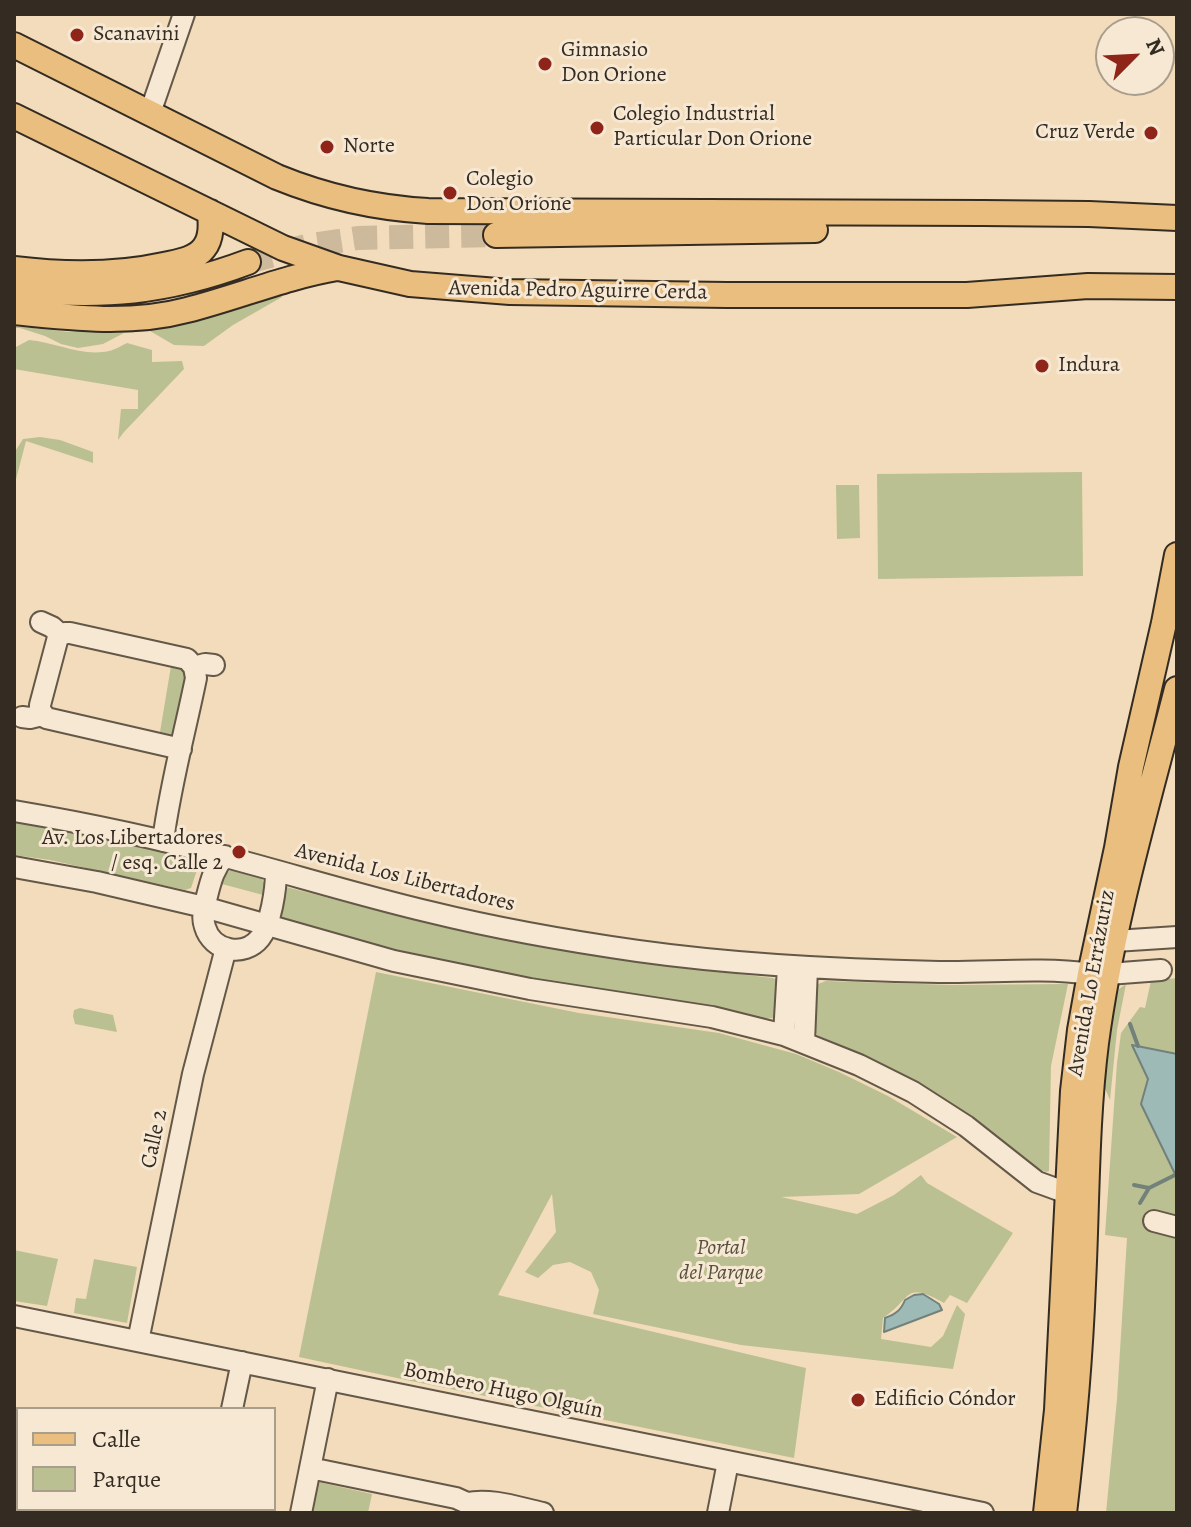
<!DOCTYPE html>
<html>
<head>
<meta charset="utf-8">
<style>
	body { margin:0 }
	#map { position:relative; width:1191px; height:1527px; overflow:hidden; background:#f3dcbb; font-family:Alegreya,serif }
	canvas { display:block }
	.frame { position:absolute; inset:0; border:16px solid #342c22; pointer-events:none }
	.legend { position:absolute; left:16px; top:1407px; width:260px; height:104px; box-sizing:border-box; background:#f7e8d3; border:2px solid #a99d8c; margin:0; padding:10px 14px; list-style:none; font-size:24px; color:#342c22 }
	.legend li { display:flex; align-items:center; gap:16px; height:40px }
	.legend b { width:40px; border:2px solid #a99d8c }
	.north { position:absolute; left:1095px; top:16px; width:80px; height:80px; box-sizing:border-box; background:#f7e8d3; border:2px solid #a99d8c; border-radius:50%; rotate:66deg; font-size:22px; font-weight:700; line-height:32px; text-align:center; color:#342c22 }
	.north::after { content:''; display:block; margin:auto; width:28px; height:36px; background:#8f2418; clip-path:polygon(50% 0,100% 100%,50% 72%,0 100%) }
</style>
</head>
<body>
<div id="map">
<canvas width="1191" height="1527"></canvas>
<div class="frame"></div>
<ul class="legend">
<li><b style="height:10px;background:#eabe7e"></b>Calle</li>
<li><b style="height:22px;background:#bac091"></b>Parque</li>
</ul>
<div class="north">N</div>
</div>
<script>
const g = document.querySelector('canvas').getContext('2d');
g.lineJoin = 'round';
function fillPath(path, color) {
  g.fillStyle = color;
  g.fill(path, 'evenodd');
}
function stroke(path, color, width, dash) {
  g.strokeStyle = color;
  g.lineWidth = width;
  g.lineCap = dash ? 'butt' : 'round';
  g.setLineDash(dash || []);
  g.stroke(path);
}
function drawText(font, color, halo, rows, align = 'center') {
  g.font = font + ' Alegreya,serif';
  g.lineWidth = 6;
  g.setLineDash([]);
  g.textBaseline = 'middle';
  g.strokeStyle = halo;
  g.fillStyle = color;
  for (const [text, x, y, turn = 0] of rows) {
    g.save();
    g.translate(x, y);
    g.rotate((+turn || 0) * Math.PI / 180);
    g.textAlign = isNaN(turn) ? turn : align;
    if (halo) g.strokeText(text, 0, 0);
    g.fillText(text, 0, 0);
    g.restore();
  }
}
fillPath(new Path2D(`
	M283 292 282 297 233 325 204 346 174 345 150 331 124 333 103 344 78 348 61 344 45 336 20 328H14V326L70 332 118 329Z
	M29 340C55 342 82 357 109 351 115 350 122 345 127 343L152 350V362L182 361 184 369 124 432 118 440 121 409H138V390L14 369V348Z
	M40 437 60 440 93 452V463L26 441 14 487V453L23 439Z
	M1082 472 1083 576 878 579 877 474Z
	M836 485H859L860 538 837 539Z
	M171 666 191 670 179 741 159 738Z
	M14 822 93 836 200 861 191 888 185 890 50 860 14 855Z
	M231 870 262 879 265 886 263 895 222 884 224 874Z
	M286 887 407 918 539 946 641 963 773 978 777 980 778 984 775 1014 773 1018C759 1021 713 1008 695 1005 613 993 530 980 449 962 392 949 335 934 278 919Z
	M376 972 579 1013 719 1033 796 1054 839 1072 888 1096 957 1137 859 1194 781 1197 857 1214 894 1195 921 1175 927 1183 1013 1233 967 1303 950 1295 944 1303C903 1280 913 1298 883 1318L881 1339 931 1347 943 1336 957 1305 965 1314 953 1369 741 1345 593 1314 599 1290 591 1272 570 1262 553 1265 538 1278 525 1272 556 1232 552 1194 498 1295 806 1368 794 1458 411 1381 299 1357Z
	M1177 978V1513H1106L1117 1399 1127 1238 1105 1235 1117 1063 1121 1033 1140 1007 1145 1008 1151 981Z
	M826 981 952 985 1068 984 1051 1066 1049 1171 1046 1172 1034 1167 972 1118 939 1096 866 1056 817 1035 815 1031 817 989 818 984Z
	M1126 984 1117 1030 1110 1100 1104 1086 1115 1004 1119 989Z
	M80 1008 113 1015 117 1032 75 1024 73 1016 74 1010Z
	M14 1250 58 1259 47 1306 14 1301Z
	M94 1259 137 1267 127 1323 74 1313 76 1298 86 1299Z
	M318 1482 372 1494 368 1513H311Z`), '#bac091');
const water = new Path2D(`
	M1132 1045 1177 1054V1178L1141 1104 1148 1079Z
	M923 1294 939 1304 942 1310 884 1332 885 1318C896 1314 901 1310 905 1300L914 1295Z`);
fillPath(water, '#9dbab7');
stroke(water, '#73817b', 2);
stroke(new Path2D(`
	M1130 1024 1138 1046
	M1134 1185 1149 1188
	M1140 1203 1149 1188 1175 1175`), '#73817b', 4);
stroke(new Path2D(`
	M248 262 306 246 358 238 496 235`), '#cdb99c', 24, [24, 12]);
const minor = new Path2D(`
	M150 113 184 14
	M41 622 52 627 61 635
	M194 667 205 664 214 665
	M22 717 30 718 42 715
	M14 811C85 823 157 838 226 857 294 875 362 896 430 912 499 929 568 941 638 951 738 965 838 970 939 972 989 973 1040 967 1090 974
	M163 841C170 786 185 732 196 678L194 667 187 659 70 633H65L58 637 40 705V710L46 718 181 749
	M225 856C214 868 211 880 207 896 205 906 201 916 205 927 212 951 244 958 260 938 271 924 276 889 276 871
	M14 867 97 882 204 907 394 961 530 989 712 1017 784 1035 859 1065 913 1092 966 1126 1037 1182 1059 1190 1069 1192
	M1115 941 1177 937
	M1108 974 1161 970
	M784 1035 788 967
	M804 1042 807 968
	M1154 1221 1177 1227
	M14 1316 983 1513
	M138 1341 193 1074 226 948
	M232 1409 242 1362
	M310 1468 456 1498 467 1503 474 1513
	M467 1503C492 1498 519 1508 543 1513
	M94 1509 112 1513
	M44 1513 45 1509
	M210 1513 211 1509
	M301 1513 328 1379
	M718 1513 728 1462`);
const major = new Path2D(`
	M14 45 277 177C326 197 375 208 428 211L982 213 1089 214 1177 218
	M14 116 283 248 339 268 410 284 510 292 727 295H967L1088 286 1177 287
	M496 235 815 230
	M14 269C64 275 114 276 164 265 177 262 195 260 204 248 212 238 211 224 210 212
	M14 289C102 298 165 293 248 262
	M14 312C71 318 131 325 187 310 238 297 285 277 337 268
	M1046 1513 1057 1410 1073 1091 1080 1030 1090 974 1117 848 1131 767 1164 623 1177 555
	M1064 1513C1073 1437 1080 1361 1083 1284 1087 1204 1086 1122 1096 1043 1112 923 1147 806 1177 689`);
stroke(minor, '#645848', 24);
stroke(major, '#342c22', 28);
stroke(minor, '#f7e8d3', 20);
stroke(major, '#eabe7e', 24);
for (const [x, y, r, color] of [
	[77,35,8,"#8f2418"],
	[545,64,8,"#8f2418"],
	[597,128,8,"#8f2418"],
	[1151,133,8,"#8f2418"],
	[327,147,8,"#8f2418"],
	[450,193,8,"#8f2418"],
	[1042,366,8,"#8f2418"],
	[239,852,8,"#8f2418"],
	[858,1400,8,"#8f2418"]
]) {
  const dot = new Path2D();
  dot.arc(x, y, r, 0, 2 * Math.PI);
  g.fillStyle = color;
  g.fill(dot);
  stroke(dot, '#f7e8d3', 3);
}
drawText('22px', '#342c22', '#f7e8d3', [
	["Scanavini",93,35],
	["Gimnasio",561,51],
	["Don Orione",561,76],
	["Colegio Industrial",613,115],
	["Particular Don Orione",613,140],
	["Cruz Verde",1135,133,"right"],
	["Norte",343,147],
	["Colegio",466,180],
	["Don Orione",466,205],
	["Indura",1058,366],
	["Av. Los Libertadores",223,839,"right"],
	["/ esq. Calle 2",223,864,"right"],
	["Edificio Cóndor",874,1400]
], 'left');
drawText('22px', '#342c22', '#f7e8d3', [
	["Avenida Pedro Aguirre Cerda",578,291,1],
	["Avenida Los Libertadores",405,878,14],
	["Avenida Lo Errázuriz",1092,983,-80],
	["Calle 2",155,1139,-78],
	["Bombero Hugo Olguín",503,1391,12]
]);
drawText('italic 22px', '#56513e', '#f7e8d3', [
	["Portal",721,1249],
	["del Parque",721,1274]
]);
</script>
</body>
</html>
